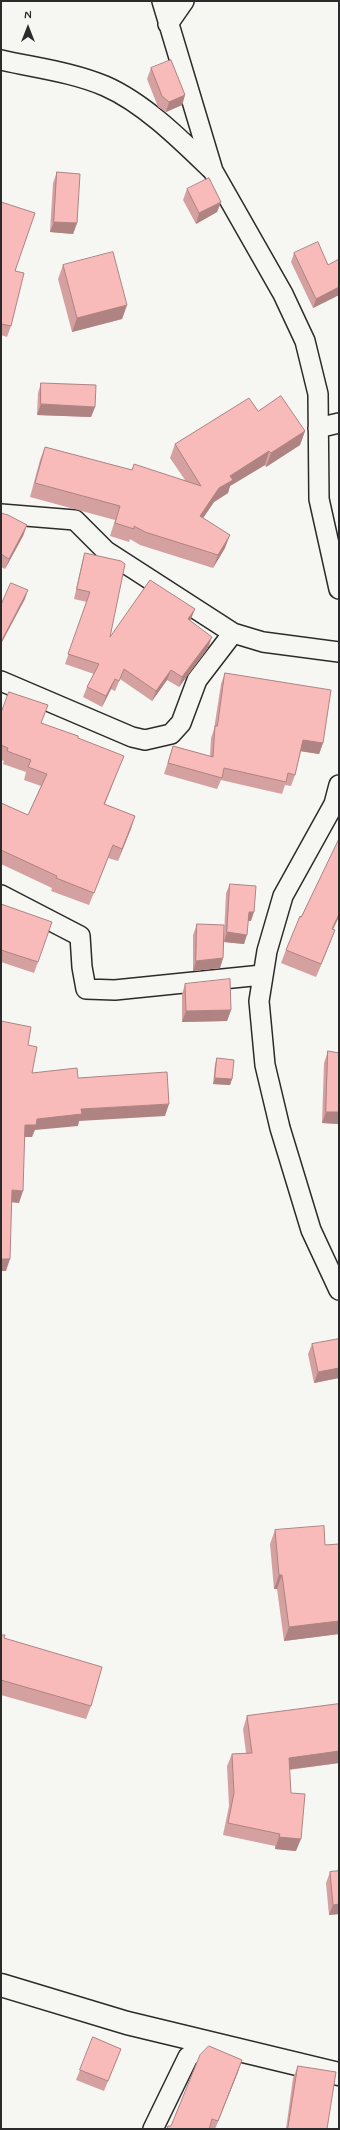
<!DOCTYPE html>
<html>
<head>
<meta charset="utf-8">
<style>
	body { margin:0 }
	#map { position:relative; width:340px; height:2130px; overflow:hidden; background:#f6f6f2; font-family:Mynerve,sans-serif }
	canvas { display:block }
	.frame { position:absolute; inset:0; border:2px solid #2b2b2b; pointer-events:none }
	.north { position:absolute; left:8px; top:8px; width:40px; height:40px; -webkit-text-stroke:3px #f6f6f2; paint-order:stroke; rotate:0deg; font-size:11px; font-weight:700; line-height:16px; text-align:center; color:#2b2b2b }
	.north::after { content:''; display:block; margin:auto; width:14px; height:18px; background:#2b2b2b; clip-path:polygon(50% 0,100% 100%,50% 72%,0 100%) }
</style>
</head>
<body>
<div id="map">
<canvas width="340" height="2130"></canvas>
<div class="frame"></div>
<div class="north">N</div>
</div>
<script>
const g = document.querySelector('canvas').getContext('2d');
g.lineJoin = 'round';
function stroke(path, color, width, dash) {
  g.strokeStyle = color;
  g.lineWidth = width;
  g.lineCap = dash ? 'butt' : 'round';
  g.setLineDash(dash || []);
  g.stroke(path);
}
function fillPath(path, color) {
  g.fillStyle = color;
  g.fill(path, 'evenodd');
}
const minor = new Path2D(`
	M162 1 213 171 283 294 305 341 318 394 319 499 339 589
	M168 24 184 1
	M1 60C36 68 72 72 105 86 144 103 181 140 211 169
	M318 428 339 423
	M1 514 75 520 106 551 233 633 263 642 339 652
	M1 681 132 737 145 740 171 734 181 723 197 680 233 633
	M339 785 334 804 283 896 267 951 259 1001 265 1065 280 1128 311 1230 339 1290
	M1 895 80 936 82 967 86 989 115 990 262 975
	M153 2129 188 2057 207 2042`);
const tertiary = new Path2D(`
	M1 1985 127 2023 339 2074`);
stroke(minor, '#2b2b2b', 22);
stroke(tertiary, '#2b2b2b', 25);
stroke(minor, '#f6f6f2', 19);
stroke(tertiary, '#f6f6f2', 22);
fillPath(new Path2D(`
	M151 68 185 95 182 105 166 112 158 107 147 79Z
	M57 172 77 223 73 234 50 232 53 183Z
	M187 189 221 202 217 212 196 224 183 200Z
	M1 202 15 271 11 326 7 337 1 335Z
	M294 253 328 265 339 260V295L313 308 291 262Z
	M63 265 127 305 122 319 72 332 58 279Z
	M41 383 95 407 91 417 37 415 38 393Z
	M258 411 305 431 300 445 266 467 265 465 230 486 228 493 214 502 203 518 225 548 213 568 140 545 130 539 129 542 110 536 115 520 30 497 40 460 45 447 132 470 185 480 170 458 175 444Z
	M1 513 27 525 23 536 5 569 1 567Z
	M85 553 110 637 191 619 190 620 208 648 179 687 167 680 152 701 120 679 115 691 111 689 102 707 83 697 87 687 94 674 65 664 87 602 74 599 82 563Z
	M225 673 323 743 319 754 301 751 295 775 291 786 285 785 282 794 221 780 217 789 164 774 173 746 210 756 211 738 214 729 221 684Z
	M1 713 41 723 78 738 119 768 105 804 135 816 118 861 108 858 89 905 51 891 52 888 1 864V803L28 815 41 786 24 780 26 772 3 764 4 761 1 760Z
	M230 884 251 921H248L244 944 224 942 223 958 220 968 193 971V935L197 924 224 935 226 893Z
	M1 904 38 962 34 973 1 962Z
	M333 929 330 943 316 977 281 963 286 950Z
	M185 984 231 1010 227 1021 182 1022V994Z
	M328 1051 339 1053V1124L322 1123 324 1063Z
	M217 1058 232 1079 230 1085 213 1084 215 1064Z
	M339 1192V1201L338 1195Z
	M339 1339V1378L314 1383 308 1354 312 1344Z
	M275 1530 325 1545 339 1544V1634L284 1641 277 1589H274L270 1544Z
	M1 1635 4 1638 91 1706 86 1719 1 1695Z
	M339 1704V1763L289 1770 291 1793 296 1851 275 1849V1846L223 1835 229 1806 227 1766 232 1754 246 1753 243 1729 247 1716Z
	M339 1871V1914L329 1915 326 1883 330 1872Z
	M117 2059 104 2091 76 2080 80 2070Z
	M298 2066 327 2129H286L293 2078Z
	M238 2072 215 2129H167L171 2126Z`), '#d5a1a0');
fillPath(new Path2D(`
	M185 95 182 105 166 112 169 102Z
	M221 202 217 212 196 224 199 213Z
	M54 222 77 223 73 234 50 232Z
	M339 287V295L313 308 316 299Z
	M127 305 122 319 72 332 77 318Z
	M41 404 95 407 91 417 37 415Z
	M305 431 300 445 266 467 271 453Z
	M269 451 265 465 230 486 228 493 214 502 195 530 200 516 219 488 230 476Z
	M27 525 23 536 5 569 9 559Z
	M230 535 225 548 213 568 218 555Z
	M28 590 25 599 1 644V642Z
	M195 609 191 619 184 629 188 619Z
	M212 637 208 648 179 687 182 677Z
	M171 670 167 680 152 701 156 691Z
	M115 679 111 689 102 707 106 696Z
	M303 740 323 743 319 754 299 751Z
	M135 816 131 829 118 861 122 849Z
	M249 912H254L251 921H246Z
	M339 914V917L327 942 332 929Z
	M335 930 330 943 316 977 321 964Z
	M227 932 247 935 244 944 224 942Z
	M223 958 220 968 193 971 196 961Z
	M231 1010 227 1021 182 1022 186 1011Z
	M215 1078 232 1079 230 1085 213 1084Z
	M169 1104 165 1116 79 1121 78 1126 35 1130 32 1137H20L25 1125 37 1119 81 1109Z
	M326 1112H339V1124L322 1123Z
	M12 1190 23 1191 19 1203 8 1202Z
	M1 1259H10L6 1271H1Z
	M339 1368V1378L314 1383 318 1372Z
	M279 1575H282L277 1589H274Z
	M339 1621V1634L284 1641 289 1627Z
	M339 1751V1763L284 1770 289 1758Z
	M279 1837 301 1839 296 1851 275 1849Z
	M339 1904V1914L329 1915 333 1905Z
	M242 2060 238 2072 215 2129 218 2121Z`), '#ae8382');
const building = new Path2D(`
	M171 60 185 95 169 102 162 96 151 68Z
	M57 172 80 174 77 223 54 222Z
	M209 178 221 202 199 213 187 189Z
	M1 202 35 213 15 271 24 273 11 326 1 324Z
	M318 242 328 265 339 259V287L316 299 294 253Z
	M113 252 127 305 77 318 63 265Z
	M41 383 96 385 95 407 41 404Z
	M281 396 305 431 271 453 269 451 230 476 233 480 219 488 200 516 230 535 218 555 145 532 134 526V529L115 523 120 506 35 483 45 447 132 470 134 464 201 486 175 444 249 398 258 411Z
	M1 513 8 515 27 525 9 559 1 554Z
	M85 553 121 561 125 564 110 637 150 580 195 609 188 619 212 637 182 677 171 670 156 691 124 669 119 681 115 679 106 696 87 687 99 664 68 654 90 592 77 589Z
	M11 583 28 590 1 642V605Z
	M225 673 331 690 323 743 303 740 295 775 288 773 286 782 224 768 222 778 168 763 173 746 213 757 215 726H217Z
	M9 692 48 705 41 723 78 736V738L124 756 104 804 135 816 122 849 113 845 94 893 56 878 57 876 1 850V803L28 815 47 774 28 767 31 760 7 751 8 748 1 745V713Z
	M339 839V914L332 929 335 930 321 964 286 950 300 916 301 917Z
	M230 884 256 886 254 912H249L247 935 227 932Z
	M1 904 52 922 38 962 1 950Z
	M197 924 224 925 223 958 196 961Z
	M230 979 231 1010 186 1011 185 984Z
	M1 1021 31 1027 28 1045 37 1047 32 1073 77 1068 78 1078 167 1072 169 1104 81 1109 82 1114 37 1119 36 1125H25L23 1191 12 1190 10 1259H1Z
	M328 1051 339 1053V1112H326Z
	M217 1058 234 1060 232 1079 215 1078Z
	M339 1339V1368L318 1372 312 1344Z
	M324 1526 325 1545 339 1544V1621L289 1627 282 1575H279L275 1530Z
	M1 1635H5L4 1638 102 1667 91 1706 1 1680Z
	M339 1704V1751L289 1758 291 1793 305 1794 301 1839 279 1837 280 1834 228 1823 234 1793 232 1754 252 1753 247 1716Z
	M339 1871V1904L333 1905 330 1872Z
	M93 2037 121 2049 108 2081 80 2070Z
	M209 2046 242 2060 218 2121 212 2119 209 2129H167L168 2126H171L200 2055Z
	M298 2066 336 2072 327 2129H288Z`);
fillPath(building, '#f8bbba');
stroke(building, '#ae8382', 1);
</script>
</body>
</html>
